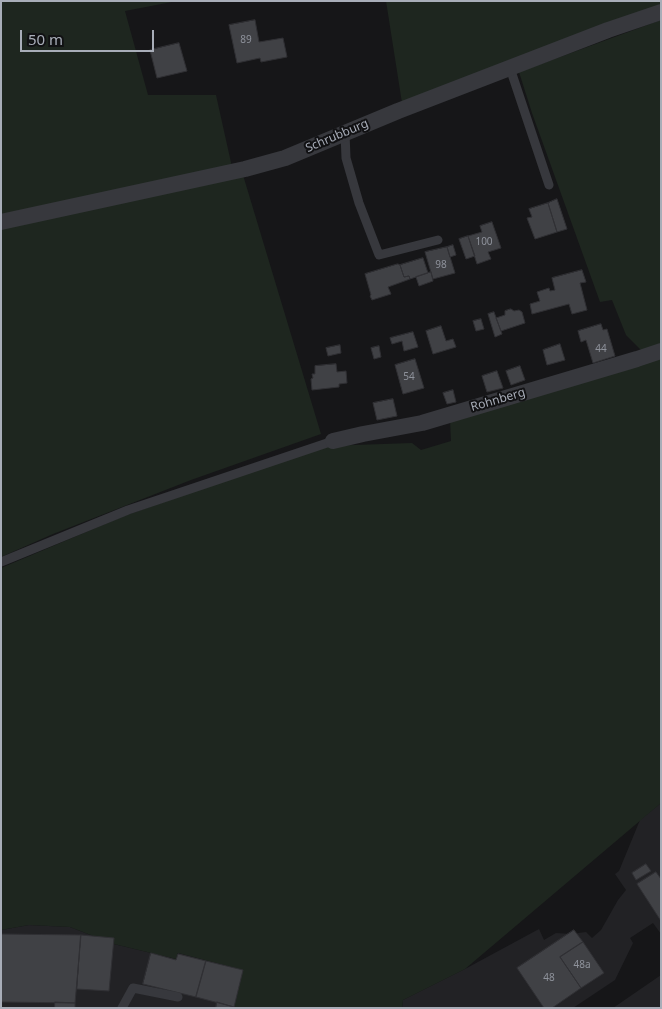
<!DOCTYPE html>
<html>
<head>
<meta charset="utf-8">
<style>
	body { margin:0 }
	#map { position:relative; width:662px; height:1009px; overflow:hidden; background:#161618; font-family:"Noto Sans",sans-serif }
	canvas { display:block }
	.frame { position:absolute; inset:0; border:2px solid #a8adb8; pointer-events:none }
	.scale { position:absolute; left:20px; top:30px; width:134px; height:22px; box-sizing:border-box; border:2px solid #a8adb8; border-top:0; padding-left:6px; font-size:15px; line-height:18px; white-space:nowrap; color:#a8adb8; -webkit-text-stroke:4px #111113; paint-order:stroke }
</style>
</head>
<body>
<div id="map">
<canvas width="662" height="1009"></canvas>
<div class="frame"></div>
<div class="scale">50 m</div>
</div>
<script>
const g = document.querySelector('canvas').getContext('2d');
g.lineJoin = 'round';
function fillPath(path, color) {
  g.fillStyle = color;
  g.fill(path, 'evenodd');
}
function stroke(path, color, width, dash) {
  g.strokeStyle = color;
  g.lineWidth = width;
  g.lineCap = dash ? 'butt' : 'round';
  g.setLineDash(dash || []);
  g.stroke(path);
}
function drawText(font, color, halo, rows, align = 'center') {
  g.font = font + ' "Noto Sans",sans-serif';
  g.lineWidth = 4;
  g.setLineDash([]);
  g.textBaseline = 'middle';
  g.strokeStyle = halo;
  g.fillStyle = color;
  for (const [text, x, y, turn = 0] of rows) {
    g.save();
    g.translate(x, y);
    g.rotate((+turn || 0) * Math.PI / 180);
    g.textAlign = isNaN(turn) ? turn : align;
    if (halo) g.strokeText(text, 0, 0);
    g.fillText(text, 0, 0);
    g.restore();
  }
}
fillPath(new Path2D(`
	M661 803V934L653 923 630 938 633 943 615 980 573 1008H402L403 1000 465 969 539 929 544 940 556 933 571 934 586 932 592 938 601 930 618 900 626 890 615 874 619 871 640 820Z
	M29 925 70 927 114 944 176 959 178 953 243 970 234 1008H1V930Z
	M661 975V1008H613Z`), '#222225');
fillPath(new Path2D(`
	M1 1H177L125 11 148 95H216L232 167 1 218Z
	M386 1H661V9L402 103Z
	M661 20V345L642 351 626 335 612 300 600 302 532 113 519 72Z
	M243 175 321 434 191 480 53 534 1 557V228Z
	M661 354V803L465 969 403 1000 402 1008H234L243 970 178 953 176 959 114 944 70 927 29 925 1 930V568L124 516 278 462 326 446 412 443 421 450 451 441 450 420Z`), '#1e261f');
const building = new Path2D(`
	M255 20 259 42 283 38 287 57 261 62 260 58 237 63 229 25Z
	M179 43 187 71 157 78 150 50Z
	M557 199 567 229 557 232 548 203Z
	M548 203 557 232 535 239 527 218 532 217 529 209Z
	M492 222 501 248 488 252 491 259 477 264 468 236 482 232 480 226Z
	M468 236 475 256 466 259 459 239Z
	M453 245 456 255 450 257 447 247Z
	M447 247 455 273 433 279 425 252Z
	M423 258 428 273 410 279 409 276 404 277 400 265Z
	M398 264 400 265 404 277 409 276 410 279 388 287 391 294 372 300 370 296 371 295 365 274Z
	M582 270 586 282 580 283 587 310 572 314 569 304 532 314 530 304 540 301 537 292 549 288 550 291 555 290 552 278Z
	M431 272 433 281 419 286 416 277Z
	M511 309 514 311 519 310 522 312 525 323 501 331 496 318 505 315V311Z
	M494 312 502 334 495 337 488 314Z
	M481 319 484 329 476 331 473 321Z
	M601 324 603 330 607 329 615 356 593 363 586 340 581 342 578 331Z
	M441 326 446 341 453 339 456 347 433 354 426 331Z
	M413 332 418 347 404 351 402 341 392 344 390 338Z
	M560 344 565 360 547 365 543 350Z
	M340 345 341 353 328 356 326 348Z
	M379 346 381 357 374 359 371 348Z
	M415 359 424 388 403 394 395 365Z
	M336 364 337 372 346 371 347 383 339 384V387L312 390 311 379 313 378 312 374H315V366Z
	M520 366 525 380 511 385 506 371Z
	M497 371 503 388 487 392 482 376Z
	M453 390 456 402 447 404 443 393Z
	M393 399 397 416 377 420 373 403Z
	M646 864 651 871 636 880 632 873Z
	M656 872 661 879V921L637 884Z
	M574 930 583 942 560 957 581 988 552 1008H544L517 968Z
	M1 934 81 935 75 1003 1 1002Z
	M81 935 114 938 109 991 77 989Z
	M583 942 604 973 581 988 560 957Z
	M151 953 176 960 178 954 206 961 196 997 143 984Z
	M206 961 243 970 234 1007 196 997Z
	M55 1002 75 1003V1008H55Z
	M217 1002 234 1007V1008H216Z`);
fillPath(building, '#404145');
stroke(building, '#303034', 1);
stroke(new Path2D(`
	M510 68 549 185
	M345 133 346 158 359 203 379 255 438 240
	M1 562 128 510 333 441
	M122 1008 133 988 178 997`), '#37383d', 9);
stroke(new Path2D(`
	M1 222 245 169 285 158 398 111 608 30 661 12
	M333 441 363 434 422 423 637 359 661 351`), '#37383d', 16);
drawText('10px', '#8e929b', null, [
	["89",246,40],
	["100",484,242],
	["98",441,265],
	["44",601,349],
	["54",409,377],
	["48a",582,965],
	["48",549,978]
]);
drawText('12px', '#a8adb8', '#111113', [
	["Schrubburg",337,136,-23],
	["Rohnberg",498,400,-16]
]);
</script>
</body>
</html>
